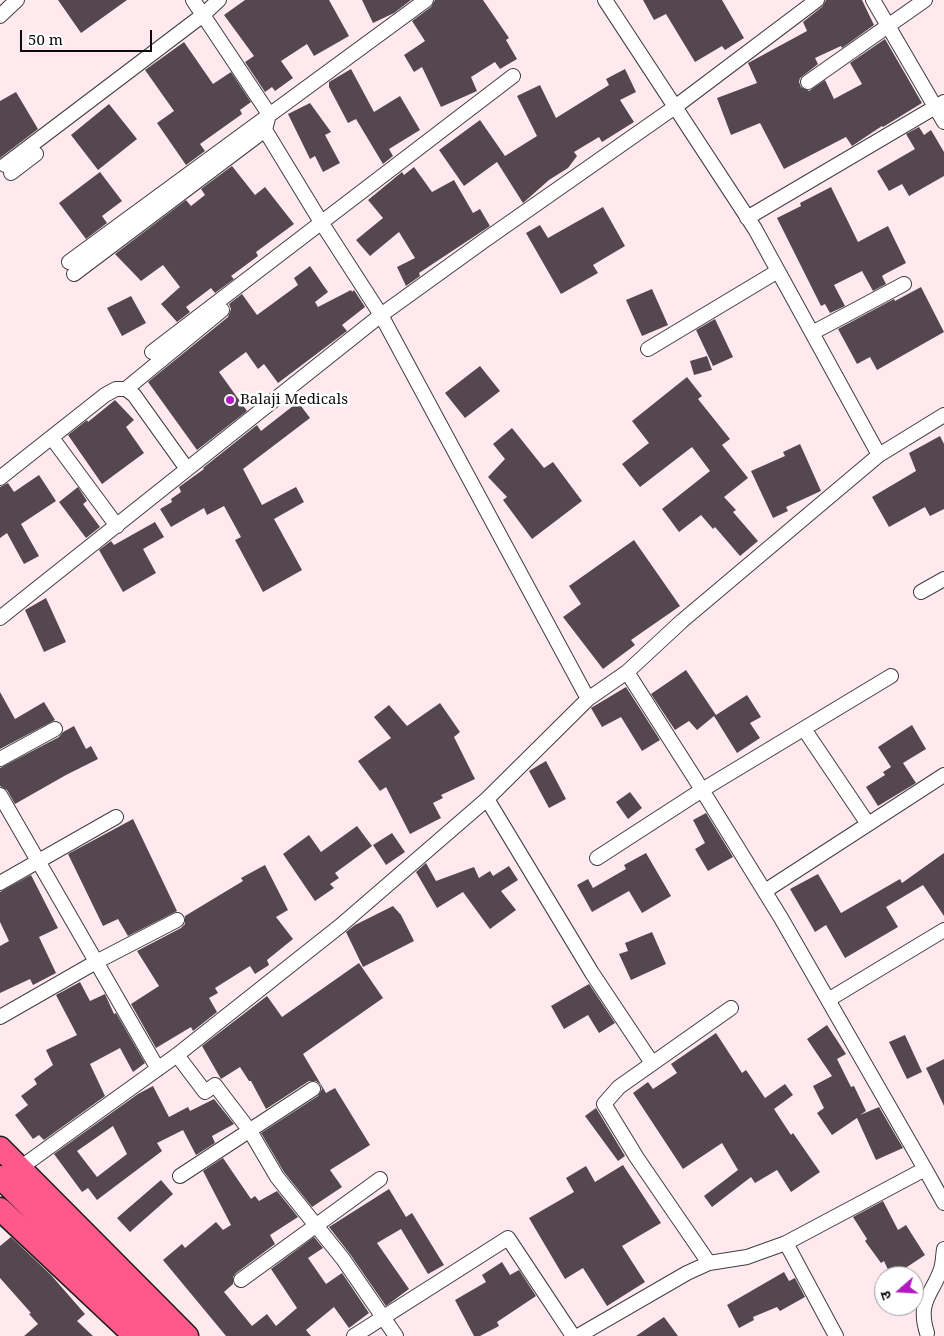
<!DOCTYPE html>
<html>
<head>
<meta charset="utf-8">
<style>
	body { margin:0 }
	#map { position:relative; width:944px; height:1336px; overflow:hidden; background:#ffe9ef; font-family:"Noto Serif","Noto Sans Devanagari",serif }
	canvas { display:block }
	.north { position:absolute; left:874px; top:1266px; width:50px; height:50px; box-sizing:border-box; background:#fff; border:1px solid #9d9d9d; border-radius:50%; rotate:251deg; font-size:14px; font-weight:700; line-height:20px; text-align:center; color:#0b0b0b }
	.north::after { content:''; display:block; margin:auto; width:18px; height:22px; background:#b21bc3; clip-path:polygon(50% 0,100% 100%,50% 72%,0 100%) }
	.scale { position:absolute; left:20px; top:30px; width:132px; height:22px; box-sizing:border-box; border:2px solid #0b0b0b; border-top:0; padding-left:6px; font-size:15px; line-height:18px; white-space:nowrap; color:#0b0b0b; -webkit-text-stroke:4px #fff; paint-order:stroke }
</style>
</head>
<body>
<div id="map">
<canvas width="944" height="1336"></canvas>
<div class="north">उ</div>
<div class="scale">50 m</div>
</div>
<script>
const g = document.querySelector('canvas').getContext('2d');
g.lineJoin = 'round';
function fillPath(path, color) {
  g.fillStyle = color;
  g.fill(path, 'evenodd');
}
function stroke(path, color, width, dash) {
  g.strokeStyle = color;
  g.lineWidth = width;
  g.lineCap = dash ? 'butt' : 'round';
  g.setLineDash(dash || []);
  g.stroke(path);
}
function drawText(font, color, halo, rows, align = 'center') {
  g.font = font + ' "Noto Serif",serif';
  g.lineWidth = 5;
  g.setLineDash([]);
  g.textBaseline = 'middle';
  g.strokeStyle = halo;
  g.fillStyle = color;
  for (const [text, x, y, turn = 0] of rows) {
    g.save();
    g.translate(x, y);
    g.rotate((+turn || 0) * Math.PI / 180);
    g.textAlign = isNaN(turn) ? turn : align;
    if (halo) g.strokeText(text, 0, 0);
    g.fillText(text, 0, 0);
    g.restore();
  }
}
fillPath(new Path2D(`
	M58 0H127L81 33Z
	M245 0H329L349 36 314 56 307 44 281 61 293 78 275 91 272 87 265 92 245 62 254 56 224 15Z
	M362 0H411L394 13 373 23Z
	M435 0H483L509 38 506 40 517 59 500 69 495 62 471 77 477 91 441 107 422 67 414 72 404 55 425 41 412 21 431 7Z
	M643 0H722L744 38 725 50 722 46 695 62 666 14 654 20Z
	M826 0H862L874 25 842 48 841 46 815 58 818 64 800 78 799 82 801 87 809 91 825 80 834 99 862 84 850 63 885 39 922 103 883 127 882 126 852 146 846 137 784 169 760 123 731 135 717 98 757 83 748 63 807 31 803 22 822 7Z
	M184 42 213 84 231 72 251 102 240 110 242 114 200 144 205 151 186 165 157 123 174 111 145 70Z
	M351 69 374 112 400 96 420 130 389 149 393 156 383 164 356 119 348 123 329 87V82Z
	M625 69 636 92 620 100 634 122 602 142 599 137 574 152 577 156 568 168 549 180 523 203 497 162 464 186 439 150 480 120 505 156 537 136 517 96 540 85 556 118 609 85 606 79Z
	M16 92 38 129 0 158V101Z
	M310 103 331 132 325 135 340 163 323 172 315 156 310 159 288 114Z
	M109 104 137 139 98 170 71 135Z
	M919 127 924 135 931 130 944 152V176L909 196 902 184 889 191 877 171 915 149 906 134Z
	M232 166 255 195 265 187 294 224 256 252 258 256 231 276 234 279 215 293 211 288 186 307 190 312 177 322 161 304 180 287 163 265 141 281 115 254 186 200 191 206 205 195 201 189Z
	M414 167 432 192 454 180 473 213 480 209 490 226 419 273 420 276 406 286 397 267 415 258 399 232 370 256 356 240 383 218 368 200 402 172 404 175Z
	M100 172 122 201 102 216 107 223 86 239 59 203Z
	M831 187 858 242 888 226 906 263 885 274 882 276 886 284 873 291 862 271 834 285 845 306 830 313 825 304 821 306 777 218 801 206 800 203Z
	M603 207 625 246 593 265 598 273 561 294 526 233 540 225 548 238Z
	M310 266 328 292 315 302 318 307 351 290 352 292 354 290 365 307 342 325 347 331 278 383 264 364 258 369 246 352 219 372 247 411 197 450 148 382 228 317 231 309 229 304 242 294 257 315 298 285 294 278Z
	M921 287 944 332 877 370 870 357 857 364 838 329 894 299 895 301Z
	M652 289 668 325 642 336 626 300Z
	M131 296 146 323 122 336 107 308Z
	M715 319 733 357 713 366 696 330Z
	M707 356 712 370 694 375 690 361Z
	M480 366 500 391 465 418 445 393Z
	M687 377 702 396 698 399 730 439 722 445 748 478 724 497 736 510 733 512 758 541 740 556 715 527 713 529 701 515 679 532 662 509 710 471 692 447 640 487 622 464 649 443 632 421Z
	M115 400 134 420 126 427 144 453 102 484 68 435 87 420 88 422Z
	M298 402 310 418 243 469 262 505 296 487 304 502 274 519 302 570 263 592 235 540 241 537 224 506 207 515 204 508 171 527 160 509 172 502 171 499 181 492 179 487 204 469 203 468 257 425 261 431Z
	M512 428 544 468 553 462 582 501 532 539 503 500 507 497 488 477 505 459 493 444Z
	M940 436 944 444V509L930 516 925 507 889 527 872 497 916 471 909 453Z
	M800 444 821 491 786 507 788 511 773 518 751 471 785 456 783 452Z
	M39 475 56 501 21 524 39 556 24 564 7 533 0 538V487L8 483 14 492Z
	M78 487 87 501 83 504 100 527 86 538 59 502Z
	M155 522 164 537 143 549 156 573 123 592 99 550 111 541 114 545Z
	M634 540 680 606 631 640 635 645 603 669 563 617 581 604 569 586Z
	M46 598 66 642 44 652 25 610Z
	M686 670 716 715 747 695 761 717 750 723 760 738 737 753 714 716 697 730 689 721 675 730 651 694Z
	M626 687 660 740 642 751 621 717 602 727 591 708Z
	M0 692 15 719 44 702 55 720 0 749Z
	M440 703 460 732 454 737 475 779 441 795 443 798 433 803 441 818 410 834 386 787 380 791 358 761 391 738 374 717 389 705 407 726Z
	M912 725 926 749 903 763 916 783 878 806 866 787 885 775 883 772 891 767 878 747Z
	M74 726 86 749 91 746 98 759 66 775 15 804 7 790 0 786V768L59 737 63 732Z
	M546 761 566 799 549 808 529 771Z
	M630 792 642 808 628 819 616 802Z
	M706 813 733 857 708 871 695 849 705 843 693 820Z
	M133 819 177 911 128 936 118 919 103 926 68 854Z
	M357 826 372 846 335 873 339 878 330 884 334 888 315 901 283 854 309 835 321 852Z
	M392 833 405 852 386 865 373 845Z
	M646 853 671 896 642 913 629 891 592 912 577 885 588 879 593 888 626 869 624 865Z
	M944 853V916L923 885 886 907 898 927 845 958 826 925 815 932 790 889 818 874 841 913 900 879 902 883Z
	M426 863 436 881 474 867 479 878 490 871 493 876 509 866 518 880 501 891 516 910 490 929 463 892 437 908 416 872Z
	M265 865 288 910 276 917 293 939 267 960 269 965 255 974 250 966 215 988 218 993 209 998 217 1012 193 1031 191 1027 156 1048 131 1004 159 986 137 951 181 928 185 924V916L243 881 241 878Z
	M31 875 58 928 39 937 56 973 33 985 30 979 0 993V946L9 941 0 922V892Z
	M393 906 401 915 414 941 363 967 346 932 355 925Z
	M652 932 666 964 631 980 619 954 628 951 625 943Z
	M359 963 383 998 303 1054 326 1093 335 1088 370 1145 330 1170 342 1187 312 1207 284 1172 261 1133 318 1096 322 1089 320 1084 316 1081H309L266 1109 251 1081H249L240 1067 221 1079 202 1046 267 996 282 1017Z
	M80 982 90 1001 105 994 114 1014 116 1013 145 1063 133 1072 120 1048 90 1064 105 1096 44 1140 39 1135 33 1139 15 1115 28 1105 21 1096 37 1084 34 1079 53 1065 46 1050 77 1035 56 995Z
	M589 984 615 1023 599 1033 588 1015 564 1029 551 1006Z
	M827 1025 846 1054 837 1059 851 1087 854 1086 866 1111 860 1115 879 1107 903 1148 876 1160 857 1118 832 1135 817 1113 824 1108 813 1086 832 1076 807 1039Z
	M716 1033 742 1073 746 1070 765 1098 785 1084 793 1095 774 1109 791 1135 793 1133 820 1172 791 1192 777 1170 755 1183 751 1177 712 1207 704 1196 738 1170 722 1143 683 1169 633 1093 648 1082 653 1089 677 1073 671 1064Z
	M905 1035 922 1072 907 1079 889 1042Z
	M944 1059V1106L926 1068Z
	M153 1086 169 1117 188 1107 190 1111 214 1099 234 1124 212 1136 215 1143 196 1155 183 1130 157 1143 162 1151 97 1200 88 1188 82 1192 54 1154 138 1094ZM113 1126 127 1154 97 1177 77 1151Z
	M596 1108 625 1156 618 1161 585 1116Z
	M223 1158 251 1199 255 1196 259 1201 277 1191 298 1217 270 1235 275 1244 236 1273 233 1277V1284L224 1292 252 1326 267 1314 276 1326 297 1308 271 1269 314 1237 323 1248 308 1258 326 1284 342 1273 369 1313 349 1328 334 1307 306 1330 311 1336H226L163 1260 182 1244 185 1248 216 1222 223 1230 231 1225 203 1171Z
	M623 1165 661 1223 622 1246 645 1282 607 1306 583 1268 565 1279 529 1218 574 1192 566 1178 586 1166 595 1182Z
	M161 1180 173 1194 130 1232 117 1218Z
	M389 1189 406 1217 412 1213 444 1265 428 1274 401 1229 377 1243 409 1289 386 1306 350 1254 329 1227Z
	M883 1201 898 1230 906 1225 925 1255 904 1269 908 1276H891L884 1261 881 1263 865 1241 867 1239 853 1217Z
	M11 1237 51 1275 85 1314 77 1321 93 1336H24L38 1324 29 1314 31 1313 0 1278V1246Z
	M502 1262 510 1275 519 1270 536 1296 497 1322 499 1326 480 1336H474L455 1300 486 1282 482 1275Z
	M784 1272 789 1281 795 1278 805 1297 780 1311 777 1307 753 1317 754 1320 739 1328 727 1305Z
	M664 1317 678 1336H636Z`), '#544750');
const street = new Path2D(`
	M605 0 755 229 879 455
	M873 0 944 122
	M0 16 17 0
	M808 82 925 0
	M5 165 203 15 219 0
	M11 173 36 154
	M747 218 944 102
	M69 262 426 0
	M74 274 265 130
	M812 333 904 284
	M648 349 778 271
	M152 352 513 76
	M126 389 222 310
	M52 438 117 526
	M0 478 105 395 116 389H126L134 395 187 469
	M921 592 944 579
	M0 618 381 315 321 222 265 130 269 114 193 0
	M627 672 694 777 781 918 925 1169
	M588 699 381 315 485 240 675 107 817 0
	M804 729 868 824
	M0 759 55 729
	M0 795 158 1069
	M487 799 592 973 652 1063
	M597 858 702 790 891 676
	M0 883 116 817
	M765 891 944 775
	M828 1000 944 930
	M0 1017 96 962 177 920
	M177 1055 205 1092 215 1085 250 1131 277 1177 343 1259 396 1336
	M20 1168 177 1055 340 926 487 799 588 699 627 672 682 621 879 455 944 415
	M180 1176 313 1089
	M786 1243 836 1336
	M709 1263 637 1158 604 1104 619 1087 731 1008
	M241 1280 380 1179
	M927 1333C917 1301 932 1295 941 1269 943 1263 943 1255 944 1249
	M354 1336 508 1238 573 1336
	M578 1336 687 1273 709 1263 747 1257 786 1243 925 1169 944 1203`);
const primary = new Path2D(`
	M0 1148 187 1336
	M0 1177 160 1336
	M0 1209 135 1336`);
stroke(street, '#3e3e3e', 16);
stroke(primary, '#1c1c1c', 25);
stroke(street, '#fff', 14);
stroke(primary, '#ff598b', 22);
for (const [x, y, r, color] of [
	[230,400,5,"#b21bc3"]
]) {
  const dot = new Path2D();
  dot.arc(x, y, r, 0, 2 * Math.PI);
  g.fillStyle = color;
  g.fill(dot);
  stroke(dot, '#fff', 2);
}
drawText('15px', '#0b0b0b', '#fff', [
	["Balaji Medicals",240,400]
], 'left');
</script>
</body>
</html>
